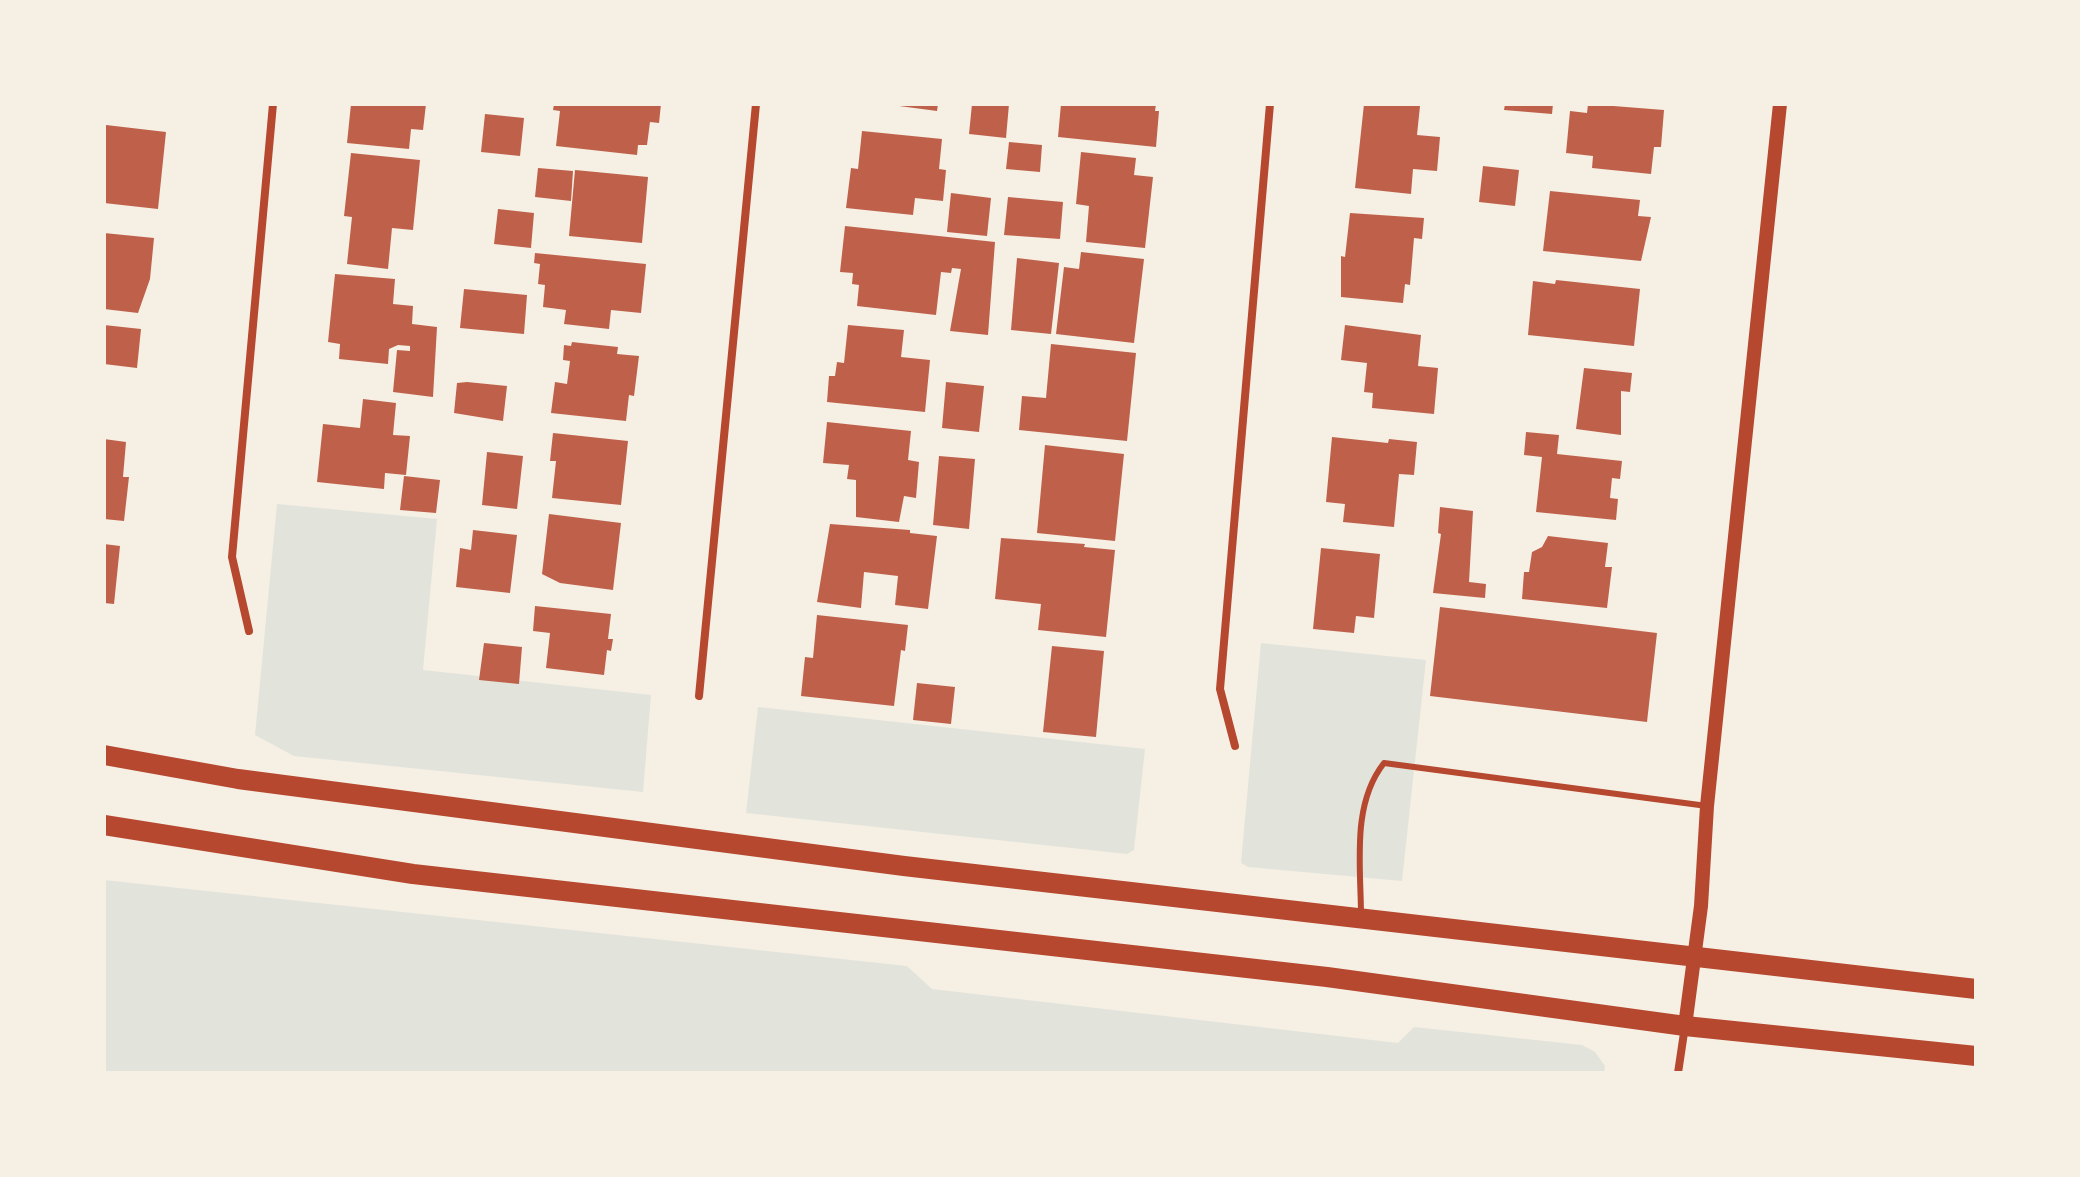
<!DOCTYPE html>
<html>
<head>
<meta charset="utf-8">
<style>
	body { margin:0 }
	#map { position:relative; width:2080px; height:1177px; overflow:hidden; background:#f6efe4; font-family:"DejaVu Sans",sans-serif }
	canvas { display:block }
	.frame { position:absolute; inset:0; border:106px solid #f6efe4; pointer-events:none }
</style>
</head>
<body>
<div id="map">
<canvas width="2080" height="1177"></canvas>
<div class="frame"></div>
</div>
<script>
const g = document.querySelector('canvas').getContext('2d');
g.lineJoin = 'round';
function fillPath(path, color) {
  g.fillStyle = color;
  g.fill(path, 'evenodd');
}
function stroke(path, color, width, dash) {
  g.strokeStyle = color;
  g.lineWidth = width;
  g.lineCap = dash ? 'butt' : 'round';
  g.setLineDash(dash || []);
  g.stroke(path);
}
fillPath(new Path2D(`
	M277 504 437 519 423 670 651 695 643 792 294 756 255 735Z
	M1261 643 1426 660 1402 881 1248 867 1241 863Z
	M758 707 1145 749 1134 850 1127 854 746 813Z
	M104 880 907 966 932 989 1398 1043 1414 1027 1582 1045 1595 1052 1605 1066 1604 1073H104Z`), '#e2e4dc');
fillPath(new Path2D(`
	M351 104H426L423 130 411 129 409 149 347 143Z
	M554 104H661L659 123 650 122 647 145H638L637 155 556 146 560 111 553 110Z
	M884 104H938L937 111Z
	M972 104H1009L1006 138 969 134Z
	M1061 104H1156L1155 111H1159L1156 147 1058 137Z
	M1364 104 1420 106 1417 135 1440 137 1437 171 1413 169 1411 194 1355 188Z
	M1505 104H1553L1552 114 1504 110Z
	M1588 104 1664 110 1661 147H1654L1651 174 1592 168 1593 156 1566 153 1570 111 1587 113Z
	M485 114 524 118 520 156 481 152Z
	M106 125 166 132 158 209 104 203Z
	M862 131 942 139 939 169 946 170 943 201 915 198 913 215 846 208 851 168 858 169Z
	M1009 142 1042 145 1040 172 1006 169Z
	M1081 152 1136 158 1134 175 1153 177 1145 248 1086 242 1089 206 1076 204Z
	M351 153 420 160 413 230 392 228 388 269 347 264 352 217 344 216Z
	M1483 166 1519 170 1515 206 1479 202Z
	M538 168 573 171 571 201 535 197Z
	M575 170 648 177 642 243 569 236Z
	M1550 191 1640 200 1638 216 1651 217 1641 261 1543 251Z
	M951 193 991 198 987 236 947 232Z
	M1008 197 1063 202 1060 239 1004 235Z
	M498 209 534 213 531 248 494 244Z
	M1350 213 1424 218 1422 239 1414 238 1410 285 1405 284 1403 303 1341 297V256L1345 257Z
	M845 226 995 242 988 335 950 331 961 269 952 268 951 273 941 272 936 315 857 306 859 285 852 284 853 273 840 272Z
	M104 233 154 238 150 279 138 313 104 309Z
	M1081 252 1144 259 1134 343 1056 334 1064 267 1079 269Z
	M535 253 646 264 641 313 611 310 609 329 564 324 566 310 543 307 545 285 538 284 540 264 534 263Z
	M1017 258 1059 263 1051 334 1011 330Z
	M335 274 395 279 393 304 413 306 412 324 437 327 433 397 393 392 397 350 410 351V346L398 345 389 349 388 364 339 359 340 344 328 342Z
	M1556 280 1640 289 1634 346 1528 335 1533 281 1555 284Z
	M464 289 527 295 524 334 460 328Z
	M104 325 141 329 137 368 104 364Z
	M848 325 904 330 901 357 930 360 925 412 827 402 829 376H835L837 362 844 363Z
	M1345 325 1421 335 1418 366 1438 368 1434 414 1372 408 1373 393 1364 392 1367 363 1341 360Z
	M572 342 618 347 617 354 639 356 634 396 629 395 626 421 551 413 555 382 567 384 570 361 563 360 564 345 571 346Z
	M1051 344 1136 353 1127 441 1019 430 1022 396 1046 398Z
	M1584 368 1632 373 1630 392 1621 391V435L1576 429Z
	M467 382 507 386 503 421 454 413 457 383Z
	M946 382 984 386 979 432 942 428Z
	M363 399 396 403 393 435 410 436 406 475 385 473 384 489 317 482 323 424 360 428Z
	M827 422 911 431 908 460 919 462 916 498 904 496 899 522 856 517V480L847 479 849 465 823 463Z
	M1526 432 1559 435 1557 454 1622 461 1620 479 1612 478 1610 498 1618 499 1616 520 1536 512 1542 457 1524 455Z
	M553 433 628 441 621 505 552 498 556 461H550Z
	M1332 437 1388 443 1389 439 1417 442 1414 475 1399 474 1394 527 1343 522 1345 504 1326 502Z
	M104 439 126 442 123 477H129L124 521 104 519Z
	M1045 445 1124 454 1115 541 1037 533Z
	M487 452 523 456 517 509 482 505Z
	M939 456 975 459 969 529 933 525Z
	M404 476 440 480 436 513 400 510Z
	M1440 507 1473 511 1469 582 1486 584 1485 598 1433 593 1441 534 1438 533Z
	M549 514 621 523 613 590 560 583 542 574Z
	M830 524 910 530V533L937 536 928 609 895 605 898 576 864 572 861 608 817 602Z
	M473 530 517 535 510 593 456 587 460 548 471 550Z
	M1548 536 1608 543 1605 567H1612L1607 608 1522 599 1524 572H1529L1532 552 1542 547Z
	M1001 538 1085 544 1084 547 1115 550 1106 637 1038 630 1041 604 995 599Z
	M104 544 120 546 114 604 104 603Z
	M1321 548 1380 554 1374 618 1356 616 1354 633 1313 629Z
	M535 606 611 614 608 639H613L611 651 607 650 604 675 546 668 550 633 533 631Z
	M1440 607 1657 633 1647 722 1430 696Z
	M817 615 908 625 905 651 901 650 894 706 801 696 805 657 813 658Z
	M484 643 522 647 519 684 479 680Z
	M1052 646 1104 651 1096 737 1043 732Z
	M917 683 955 687 951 724 913 720Z`), '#bf614a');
stroke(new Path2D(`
	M1361 916C1361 866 1351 805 1384 763L1707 806`), '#b5482f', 6);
stroke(new Path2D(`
	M249 631 232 557 273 104
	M699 696 756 104
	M1235 746 1220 689 1270 104
	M1678 1073 1685 1026`), '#b5482f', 8);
stroke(new Path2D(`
	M1685 1026 1701 906 1707 806 1780 104`), '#b5482f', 14);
stroke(new Path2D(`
	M104 755 238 779 904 866 1976 989
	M104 825 413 874 1327 977 1685 1026 1976 1056`), '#b5482f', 20);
</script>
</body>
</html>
